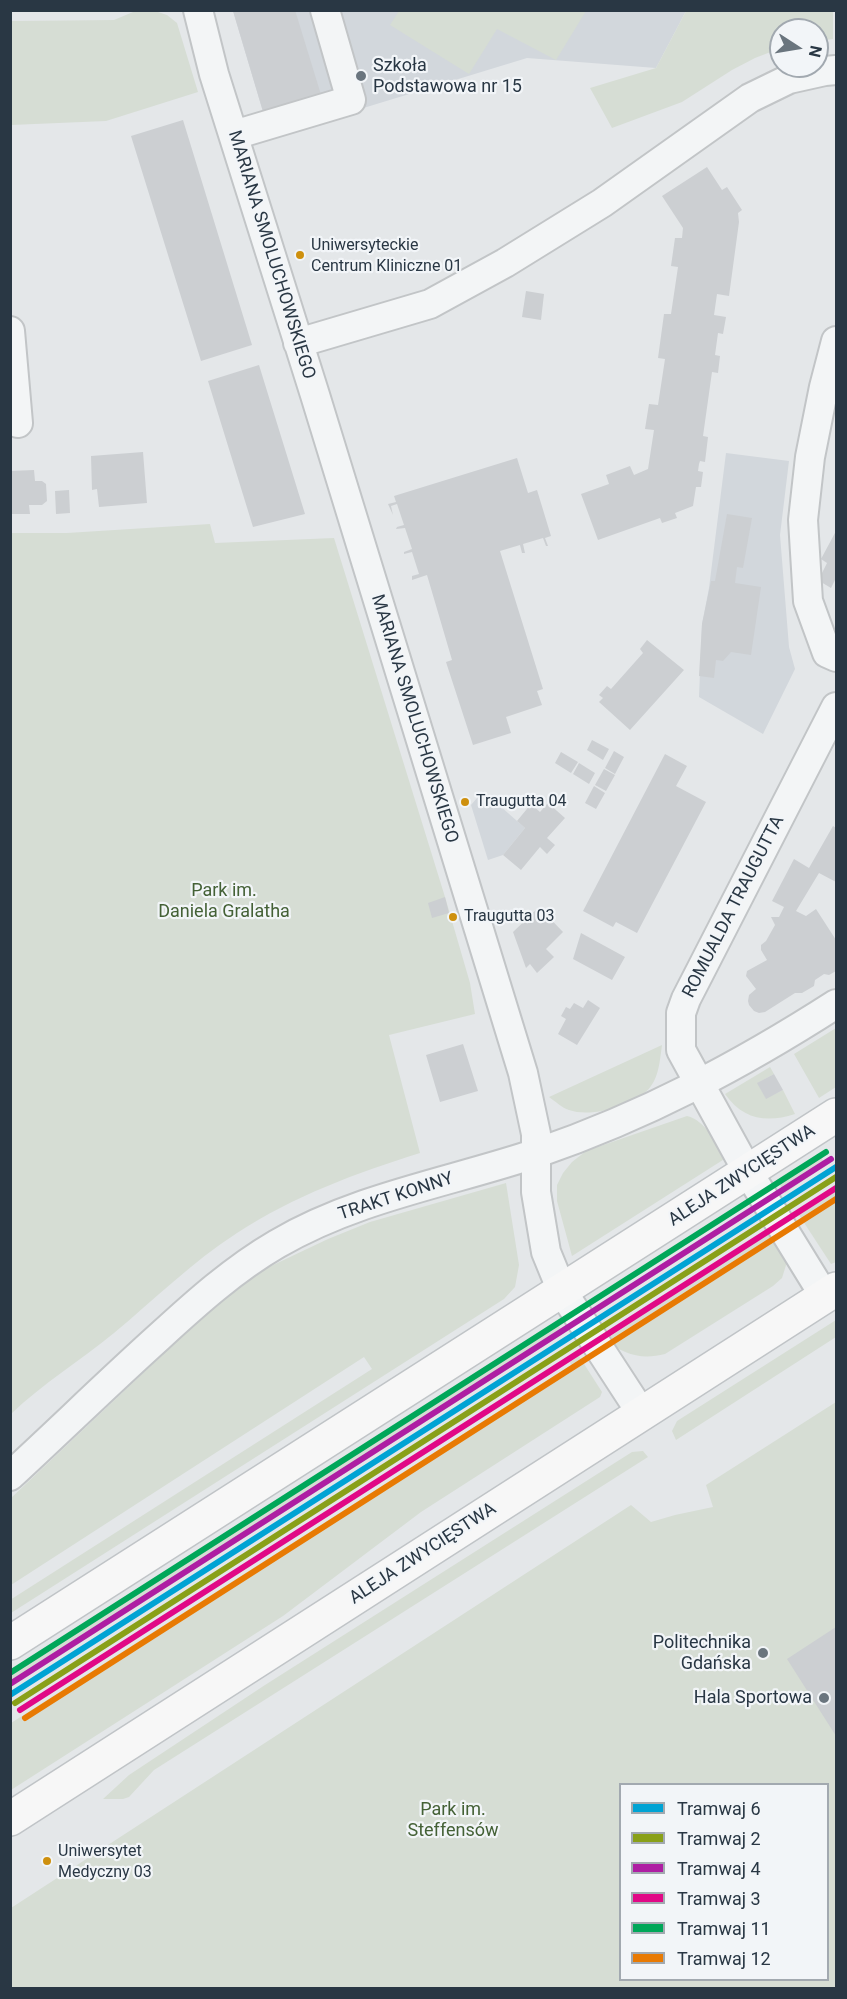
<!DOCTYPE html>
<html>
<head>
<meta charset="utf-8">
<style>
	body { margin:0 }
	#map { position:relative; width:847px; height:1999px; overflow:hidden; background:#e4e7e9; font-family:Roboto,sans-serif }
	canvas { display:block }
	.frame { position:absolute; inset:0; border:12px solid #293744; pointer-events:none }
	.legend { position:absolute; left:619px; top:1783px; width:210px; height:198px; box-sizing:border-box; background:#f2f5f8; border:2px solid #a2a9b0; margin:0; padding:8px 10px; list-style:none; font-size:18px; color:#293744 }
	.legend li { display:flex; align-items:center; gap:12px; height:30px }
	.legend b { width:30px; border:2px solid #a2a9b0 }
	.north { position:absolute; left:769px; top:18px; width:60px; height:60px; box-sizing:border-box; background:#f2f5f8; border:2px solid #a2a9b0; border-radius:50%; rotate:102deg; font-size:16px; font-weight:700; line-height:24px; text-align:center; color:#293744 }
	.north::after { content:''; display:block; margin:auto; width:21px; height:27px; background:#6a757e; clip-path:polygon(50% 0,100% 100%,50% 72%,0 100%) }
</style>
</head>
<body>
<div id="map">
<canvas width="847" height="1999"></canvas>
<div class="frame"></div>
<ul class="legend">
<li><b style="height:8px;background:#00a3d4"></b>Tramwaj 6</li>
<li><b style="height:8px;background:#89a018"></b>Tramwaj 2</li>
<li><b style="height:8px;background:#ae1ea3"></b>Tramwaj 4</li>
<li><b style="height:8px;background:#e10886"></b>Tramwaj 3</li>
<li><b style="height:8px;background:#00a759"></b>Tramwaj 11</li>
<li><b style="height:8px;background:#e87a03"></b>Tramwaj 12</li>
</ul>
<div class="north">N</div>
</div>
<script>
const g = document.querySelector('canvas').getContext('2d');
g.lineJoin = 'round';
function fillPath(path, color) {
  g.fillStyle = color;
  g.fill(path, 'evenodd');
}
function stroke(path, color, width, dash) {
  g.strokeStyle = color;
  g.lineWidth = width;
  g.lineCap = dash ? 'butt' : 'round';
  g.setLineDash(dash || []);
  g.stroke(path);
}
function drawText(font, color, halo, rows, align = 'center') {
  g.font = font + ' Roboto,sans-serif';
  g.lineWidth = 4.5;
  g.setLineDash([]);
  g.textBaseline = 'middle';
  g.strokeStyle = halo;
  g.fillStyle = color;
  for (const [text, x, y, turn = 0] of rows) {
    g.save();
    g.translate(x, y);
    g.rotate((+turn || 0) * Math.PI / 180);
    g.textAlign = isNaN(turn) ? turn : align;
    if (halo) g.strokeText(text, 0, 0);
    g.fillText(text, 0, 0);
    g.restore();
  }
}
fillPath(new Path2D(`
	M233 11H686L656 68 527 58 285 132 267 125Z
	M726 453 789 461 780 535 789 647 795 669 763 734 699 697 702 624 709 588Z
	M483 791 525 828 503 855 488 860 471 805Z`), '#d2d7dc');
fillPath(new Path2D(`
	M399 11V10L586 11 556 60 497 29 469 74 390 25Z
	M686 11H833V39L817 41V30H781V48L755 58 732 70 682 102 612 128 590 88 656 68Z
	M133 12H158L167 15 177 23 198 92 106 121 11 125V21L114 20Z
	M210 524 215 543 334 538 445 897 470 983 475 1014 389 1035 420 1153C356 1173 294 1196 237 1233 192 1262 155 1299 114 1333 80 1361 42 1384 11 1414V533H67Z
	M836 1028V1087L819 1098 794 1054Z
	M662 1045C660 1059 659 1075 651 1086 637 1106 591 1118 569 1110 562 1108 555 1101 549 1097Z
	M770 1067 774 1074 758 1083 766 1098 783 1090 795 1114C767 1123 743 1120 725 1094Z
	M687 1116C706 1121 715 1142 726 1158L572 1256 557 1201V1185L563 1173 572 1162 586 1151Z
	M819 1154 826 1165 785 1193 777 1180Z
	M506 1183 519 1265 515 1287 504 1299 11 1613 10 1600 372 1369 364 1357 11 1585V1498L215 1305 252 1275 328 1239 370 1222Z
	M836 1191V1262L831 1264 799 1215Z
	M755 1208V1211L602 1309 608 1301Z
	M771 1232 787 1262 782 1278 773 1286 665 1354C642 1360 623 1355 606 1339Z
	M836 1320V1337L676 1440 672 1431 677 1421Z
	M556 1322 564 1333 11 1687V1670Z
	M579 1356 602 1392 600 1397 421 1512 283 1616 11 1790V1723L571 1365 570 1362Z
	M836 1402V1988H11V1908L631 1505 651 1522 675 1515 713 1507 706 1485ZM620 1784H828V1980H620Z
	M643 1451 648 1457 154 1770 129 1797 123 1799H103L129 1775 265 1685 632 1452Z`), '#d6ddd4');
fillPath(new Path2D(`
	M295 10 322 98 264 115 233 11Z
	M183 120 252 345 201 361 131 136Z
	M707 167 722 190 727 187 742 210 738 213 739 222 729 296 717 294 714 315 726 317 723 334 718 333 715 355 720 356 718 373 712 372 703 436 708 437 705 462 700 461 699 464 698 471 703 472 701 487H696L693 506 675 513 677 518 662 523 660 518 598 540 581 494 609 484 606 475 630 466 634 475 648 469 654 430 645 429 649 404 658 405 665 359 658 358 664 314H671L678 267 671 266 675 238H682L683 228 662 196Z
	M526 291 544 294 541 320 522 317Z
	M259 365 305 514 253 527 208 381Z
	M143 452 147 503 99 507 97 489 92 490 91 456Z
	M517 458 528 493 537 490 551 536 545 538 548 546H546L543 538 523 544 525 553H522L520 545 500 551 543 689 537 691 542 705 506 717 511 733 473 745 446 662 452 660 427 575 412 580V576L419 574 412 552 404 554V552L412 549 405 528 396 529 397 527 404 525 397 504 391 506 393 515 388 504 396 502 394 496Z
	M34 470 35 481H42L46 484 47 501 42 505H29L30 514H10V471Z
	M69 490 70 513 56 514 55 491Z
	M727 514 752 518 743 568 737 567 735 583 761 587 751 655 731 652 723 661 716 660 714 678 699 676 702 624 711 581H715Z
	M836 531V581L835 580 831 588 821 582V575L827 563 821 559Z
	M647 640 684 670 630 730 599 702 603 698 599 695 607 686 611 689 643 653 640 649Z
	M592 740 609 749 603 760 587 750Z
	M614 751 624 757 615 774 605 768Z
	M561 752 578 762 571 773 555 763Z
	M665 754 687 766 676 786 706 802 637 933 616 922 613 927 583 911Z
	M579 763 595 773 589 784 573 774Z
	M604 769 615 775 606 791 595 785Z
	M594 786 605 793 596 809 585 803Z
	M548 803 565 818 547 838 555 845 547 854 540 847 521 870 503 855 525 828 517 821 531 804 540 812Z
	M833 826 836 828V882L819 873 796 911 806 916 816 909 836 940V971L829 975 824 974 815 980 814 986 802 993H795L765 1012 759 1013 754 1011 749 1005 748 1001 749 995 756 989 746 976 747 971 767 960 761 950V945L766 941 775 925 771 917H779L784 907 772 901 794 859 809 868Z
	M445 897 449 913 432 918 428 903Z
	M539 907 563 932 546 949 554 957 537 973 530 964 526 968 513 932Z
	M581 933 625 957 612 980 573 959Z
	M588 1000 600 1008 577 1045 558 1034 566 1019 561 1016 566 1007 570 1009 574 1003 583 1008Z
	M463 1044 478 1091 440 1102 426 1055Z
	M774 1074 783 1090 766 1099 757 1083Z
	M836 1627V1736L787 1659Z`), '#cccfd2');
const minor = new Path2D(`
	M198 10 214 74 315 395 523 1073 536 1134V1192L546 1252 562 1291 642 1414
	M234 135 351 100 325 10
	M10 331 18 423
	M836 341 824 387 810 457 803 520 808 601 827 653 836 657
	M298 343 430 304 505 263 602 203 750 98 789 79 825 71 836 70
	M825 1297 748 1172 681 1050V1013L686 999 836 707
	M10 1476C60 1430 109 1382 159 1337 196 1303 234 1269 277 1244 357 1197 451 1182 537 1153 645 1116 741 1065 836 1004`);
const major = new Path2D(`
	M10 1643 836 1115
	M10 1819 836 1289`);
stroke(minor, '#c2c5c7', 32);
stroke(major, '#c0c4c7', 36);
stroke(minor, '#f3f5f6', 28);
stroke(major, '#f7f7f7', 33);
stroke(new Path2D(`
	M10 1695 836 1167`), '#00a3d4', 6);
stroke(new Path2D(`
	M15 1703 836 1177`), '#89a018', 6);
stroke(new Path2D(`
	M10 1684 831 1159`), '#ae1ea3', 6);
stroke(new Path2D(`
	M20 1710 836 1188`), '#e10886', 6);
stroke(new Path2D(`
	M10 1673 826 1152`), '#00a759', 6);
stroke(new Path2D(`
	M25 1718 836 1199`), '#e87a03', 6);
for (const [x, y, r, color] of [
	[361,76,6,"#6a757e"],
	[300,255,5,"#ce900e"],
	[465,802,5,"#ce900e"],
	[453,917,5,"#ce900e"],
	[763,1653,6,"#6a757e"],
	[824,1698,6,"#6a757e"],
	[47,1861,5,"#ce900e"]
]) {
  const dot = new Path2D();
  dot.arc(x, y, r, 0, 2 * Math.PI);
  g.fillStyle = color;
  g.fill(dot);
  stroke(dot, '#f2f5f8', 2);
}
drawText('16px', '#293744', '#f2f5f8', [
	["Uniwersyteckie",311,246],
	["Centrum Kliniczne 01",311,267],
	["Traugutta 04",476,802],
	["Traugutta 03",464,917],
	["Uniwersytet",58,1852],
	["Medyczny 03",58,1873]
], 'left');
drawText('18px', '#293744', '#f2f5f8', [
	["Szkoła",373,66,"left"],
	["Podstawowa nr 15",373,87,"left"],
	["Politechnika",751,1643],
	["Gdańska",751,1664],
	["Hala Sportowa",812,1698]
], 'right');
drawText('18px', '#293744', '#f2f5f8', [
	["MARIANA SMOLUCHOWSKIEGO",271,255,73],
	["MARIANA SMOLUCHOWSKIEGO",414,719,73],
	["ROMUALDA TRAUGUTTA",734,907,-63],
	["ALEJA ZWYCIĘSTWA",742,1176,-33],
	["TRAKT KONNY",396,1197,-18],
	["ALEJA ZWYCIĘSTWA",423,1554,-33]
]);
drawText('18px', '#446136', '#f2f5f8', [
	["Park im.",224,891],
	["Daniela Gralatha",224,912],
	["Park im.",453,1810],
	["Steffensów",453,1831]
]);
</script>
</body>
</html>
